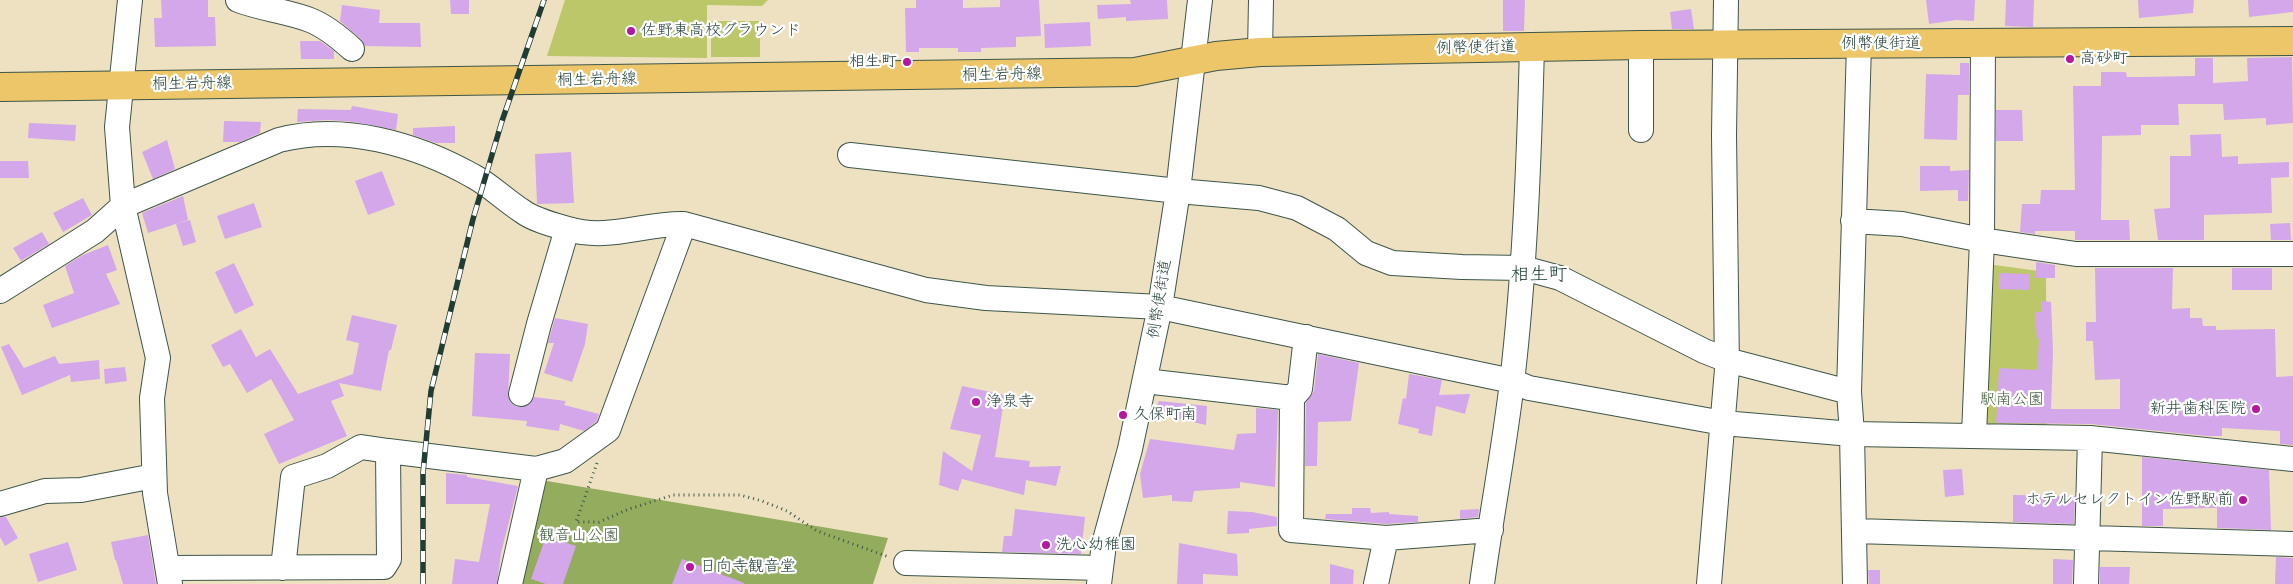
<!DOCTYPE html>
<html>
<head>
<meta charset="utf-8">
<style>
	body { margin:0 }
	canvas { display:block; background:#ede1c1 }
</style>
</head>
<body>
<canvas width="2293" height="584"></canvas>
<script>
const g = document.querySelector('canvas').getContext('2d');
g.lineJoin = 'round';
function fillPath(path, color) {
  g.fillStyle = color;
  g.fill(path, 'evenodd');
}
function stroke(path, color, width, dash) {
  g.strokeStyle = color;
  g.lineWidth = width;
  g.lineCap = dash ? 'butt' : 'round';
  g.setLineDash(dash || []);
  g.stroke(path);
}
function drawText(font, color, halo, rows, align = 'center') {
  g.font = font + ' Sriracha,"Klee One",sans-serif';
  g.lineWidth = 4.5;
  g.setLineDash([]);
  g.textBaseline = 'middle';
  g.strokeStyle = halo;
  g.fillStyle = color;
  for (const [text, x, y, turn = 0] of rows) {
    g.save();
    g.translate(x, y);
    g.rotate((+turn || 0) * Math.PI / 180);
    g.textAlign = isNaN(turn) ? turn : align;
    if (halo) g.strokeText(text, 0, 0);
    g.fillText(text, 0, 0);
    g.restore();
  }
}
fillPath(new Path2D(`
	M565 0H768L762 6 707 5V58L547 56Z
	M711 21H760V57H711Z
	M1987 264 2046 272 2047 436 1977 432Z`), '#bbc769');
fillPath(new Path2D(`
	M541 480 888 538 873 584H519Z`), '#94ac5d');
fillPath(new Path2D(`
	M161 0H208V17H215L216 46 155 47 154 18H162Z
	M450 0H469V14H451Z
	M916 0H963V8L1000 7V0H1039L1041 36 1016 37V47L981 48V52H958V48H919V52H906L905 8H916Z
	M1130 0H1167L1168 19 1126 21V17L1098 19 1097 5 1131 4Z
	M1503 0H1525L1524 31H1503Z
	M1926 0H1975L1974 21 1956 20 1929 24Z
	M2006 0H2034L2033 27 2005 26Z
	M2138 0H2194L2193 13 2139 18Z
	M2248 0H2293V12L2249 17Z
	M342 5 380 10 379 23H420L421 47 365 46 361 39 340 21Z
	M1691 9 1694 29H1672L1670 12Z
	M1090 22 1091 46 1045 48 1044 24Z
	M300 41H320L334 51V59H301Z
	M2292 57 2293 123 2266 125V118L2224 120 2223 104H2178L2179 125H2141V135L2102 136 2101 220H2129L2130 240H2075V231H2035V234L2020 232 2022 204H2040L2041 190H2075L2073 86H2101V72H2126L2127 77H2141L2195 76V58H2213V83L2248 81 2247 58Z
	M1960 63H1969V95H1958L1957 140 1924 139 1926 74 1960 75Z
	M352 106 398 114 396 130 354 122 328 120 297 122 298 109 351 110Z
	M1996 110H2022L2023 141H1996Z
	M224 121 261 122 260 133 240 142H223Z
	M29 123 76 125 75 141 28 138Z
	M455 126V143H436L413 135V128Z
	M2221 134 2222 157 2238 156V164L2289 162V177L2271 178 2272 213 2204 215V240H2158L2154 209 2170 208V156H2191L2190 135Z
	M167 140 175 169 153 179 142 152Z
	M571 152 574 203 537 204 535 154Z
	M0 161H28L29 178H0Z
	M1920 166H1950V171L1969 170 1968 201H1958V190L1920 191Z
	M382 171 395 205 368 215 355 181Z
	M183 196 188 220 148 233 142 213Z
	M83 198 92 215 63 232 53 213Z
	M254 203 262 227 225 239 217 216Z
	M190 220 196 242 183 246 176 224Z
	M2290 223 2291 240H2271L2270 224Z
	M42 232 49 244 21 261 13 248Z
	M108 245 117 270 106 274 120 304 52 328 43 305 74 293 65 266 83 255Z
	M2036 262 2055 265V278H2036Z
	M234 263 254 305 235 314 215 272Z
	M2095 268H2173L2172 309 2190 308V318H2202L2203 326H2216V330L2275 329 2276 377 2293 376V445L2280 444V431L2222 428V436H2207L2091 424 1996 423 1999 368 2037 370 2039 339H2037L2035 312H2041V301L2051 302 2053 352 2051 409H2120V379L2095 380 2093 341H2086V322H2096Z
	M2232 268H2272V290H2232Z
	M1999 273 2029 274V290L1999 289Z
	M352 315 397 325 391 350H389L381 391 339 383 344 396 331 401 347 436 279 464 264 434 294 420 271 379 247 393 230 364 223 367 211 345 241 329 256 357 270 349 298 394 353 374 359 343 346 340Z
	M555 318 588 324 585 344 572 382 544 373 554 343H548Z
	M9 344 24 368 55 356 59 364 99 360 100 379 71 382 70 375 22 395 1 347Z
	M475 353 510 354 508 397 511 403 517 407H524L530 404 534 397 566 401 564 405 599 414 597 421 584 431 560 424 559 431 526 426 527 421 472 416Z
	M1318 354 1359 363 1351 421 1318 422 1317 466H1305L1306 403 1314 391Z
	M125 367 127 381 105 384 104 369Z
	M1409 374 1442 380 1439 395 1470 394 1465 414 1436 406 1432 436 1418 433 1419 429 1398 424 1403 398 1406 399Z
	M962 386 1005 395 995 457 1030 461 1029 467 1061 466 1056 486 1026 480 1024 495 962 479 958 491 939 485 943 451 972 471 981 435 950 429Z
	M1159 401 1207 406 1206 425 1153 413Z
	M1256 408 1278 410 1275 487 1240 482V488L1194 491 1192 502 1172 501V495L1143 498 1140 474 1150 439 1234 450 1237 434 1256 433Z
	M2142 457 2269 470 2271 530 2217 528V508L2163 509V526H2142Z
	M1962 469 1964 495 1945 497 1943 470Z
	M446 473 467 475V477L518 486 501 553 497 584H452L455 559 479 562 490 504H446Z
	M2013 495 2075 496 2074 524 2013 522Z
	M1352 508H1370L1371 513 1389 512V514L1418 516V522L1386 524 1325 519 1326 514H1352Z
	M1015 509 1085 517 1081 554 1002 552 1004 536H1012Z
	M1479 509 1478 517 1460 519V510Z
	M1228 511 1252 512 1277 517V526L1249 529V533L1227 534Z
	M0 517H6L18 538 5 546 0 537Z
	M148 535 156 584H123L116 560H115L111 542Z
	M546 536 576 546 563 584H546L531 579Z
	M68 542 77 570 38 582 29 554Z
	M1179 543 1237 554 1238 576 1203 574V584H1177Z
	M2276 557 2293 558V584H2275Z
	M682 559 744 583V584H672Z
	M2053 559 2073 560 2072 584H2053Z
	M1330 564 1354 570 1353 584H1330Z
	M2100 567H2130L2129 584H2100Z
	M1868 570H1880V584H1869Z`), '#d4a7ea');
const minor = new Path2D(`
	M130 0 117 127 123 206 158 358 152 398 155 493 170 584
	M238 0C261 9 287 11 310 20 325 26 340 38 352 49
	M1260 52 1261 0
	M1641 130V45
	M850 155 1178 191 1259 198 1297 208 1337 229 1366 253 1392 263 1462 267 1523 268 1560 278 1704 351 1727 360 1849 392
	M1853 221 1902 224 1982 240 2076 254H2293
	M0 291 95 231 123 206 279 140C343 123 416 144 473 176 490 185 505 200 522 211 534 220 554 225 568 229 608 241 644 223 684 224L926 290 986 298 1160 307 1512 381 1529 388 1723 423 1852 434 2090 438 2293 459
	M1306 337 1300 389 1292 398 1291 530 1386 538 1491 530
	M1145 381 1292 398
	M521 394 539 324 567 229
	M1974 435 1982 240 1983 43
	M388 451 536 469
	M0 504 45 491 81 490 154 476
	M1855 531 2293 544
	M906 563 1101 568
	M169 568 384 567 389 559 388 451 361 447 327 466 293 477 283 568
	M510 584 536 469 565 461 608 430 684 224
	M1099 584 1104 544 1130 449 1160 307 1178 191 1200 0
	M1376 584 1386 538
	M1482 584C1491 517 1504 450 1512 382 1525 271 1529 159 1532 47
	M1709 584 1727 369 1724 135 1726 0
	M1855 584 1852 434 1849 392 1859 44
	M2086 584 2090 438`);
const major = new Path2D(`
	M0 87 1135 72 1216 56 1260 52 1641 45 2293 41`);
stroke(minor, '#3e5649', 26);
stroke(major, '#3e5649', 30);
stroke(new Path2D(`
	M597 463 576 522H599L629 509 673 495H740L762 501 787 511 817 531 889 557`), '#3e5649', 3, [1, 4]);
stroke(minor, '#fff', 24);
stroke(major, '#ecc669', 28);
const rail = new Path2D(`
	M423 584V473L431 391 473 219 502 121 544 0`);
stroke(rail, '#1f3d34', 5.5);
stroke(rail, '#fff', 4, [11]);
for (const [x, y, r, color] of [
	[631,31,5,"#b5179e"],
	[2070,59,5,"#b5179e"],
	[907,62,5,"#b5179e"],
	[976,402,5,"#b5179e"],
	[2256,409,5,"#b5179e"],
	[1123,415,5,"#b5179e"],
	[2243,500,5,"#b5179e"],
	[1046,545,5,"#b5179e"],
	[690,567,5,"#b5179e"]
]) {
  const dot = new Path2D();
  dot.arc(x, y, r, 0, 2 * Math.PI);
  g.fillStyle = color;
  g.fill(dot);
  stroke(dot, '#fff', 2);
}
drawText('16px', '#1f3d34', '#fff', [
	["佐野東高校グラウンド",641,31],
	["高砂町",2080,59],
	["相生町",897,62,"right"],
	["浄泉寺",986,402],
	["新井歯科医院",2246,409,"right"],
	["久保町南",1133,415],
	["ホテルセレクトイン佐野駅前",2233,500,"right"],
	["洗心幼稚園",1056,545],
	["日向寺観音堂",700,567]
], 'left');
drawText('16px', '#1f3d34', '#fff', [
	["例幣使街道",1881,44],
	["例幣使街道",1476,48,-1],
	["桐生岩舟線",1002,75,-1],
	["桐生岩舟線",597,80,-1],
	["桐生岩舟線",192,84,-1],
	["例幣使街道",1160,299,-81]
]);
drawText('16px', '#466041', '#fff', [
	["駅南公園",2012,400],
	["観音山公園",579,536]
]);
drawText('19px', '#1f3d34', '#fff', [
	["相生町",1539,275]
]);
</script>
</body>
</html>
